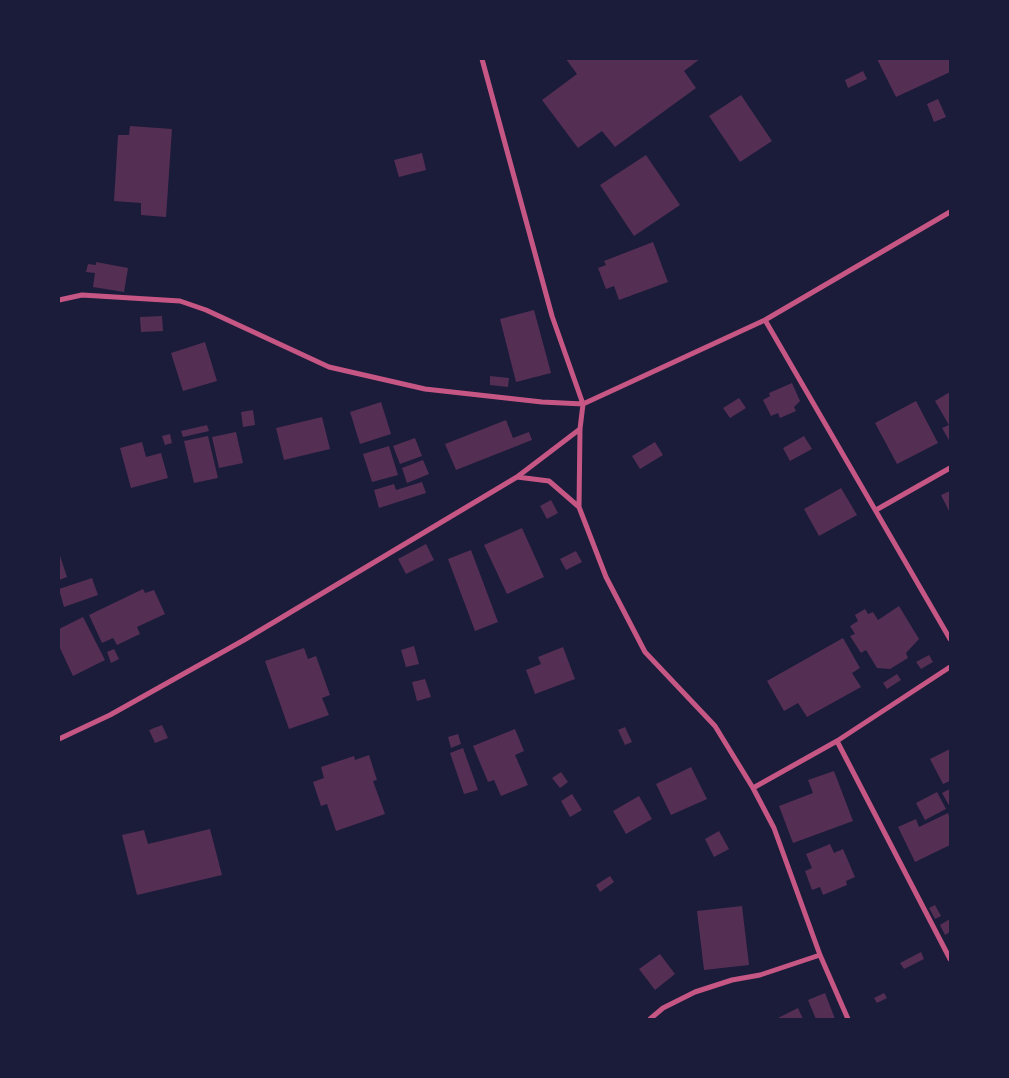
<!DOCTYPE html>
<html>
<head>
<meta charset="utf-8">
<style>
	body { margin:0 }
	#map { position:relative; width:1009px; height:1078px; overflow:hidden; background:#1b1b3a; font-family:Roboto,sans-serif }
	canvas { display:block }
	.frame { position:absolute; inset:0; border:60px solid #1b1b3a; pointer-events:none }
</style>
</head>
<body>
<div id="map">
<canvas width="1009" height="1078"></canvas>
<div class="frame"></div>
</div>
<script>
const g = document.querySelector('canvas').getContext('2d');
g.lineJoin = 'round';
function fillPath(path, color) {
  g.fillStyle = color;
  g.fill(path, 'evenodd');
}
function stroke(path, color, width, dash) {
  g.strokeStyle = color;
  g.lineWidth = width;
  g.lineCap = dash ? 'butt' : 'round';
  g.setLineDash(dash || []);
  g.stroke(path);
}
fillPath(new Path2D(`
	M566 59H700L684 71 696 88 615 147 602 131 578 148 542 100 577 74Z
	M877 59H950V72L896 97Z
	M863 71 867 79 848 88 845 80Z
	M741 95 772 141 740 162 709 116Z
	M938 99 946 117 934 122 927 104Z
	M130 126 172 129 166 217 141 215V203L114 201 118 135H129Z
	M422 153 426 170 399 177 394 160Z
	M646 155 680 205 634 236 600 185Z
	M653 242 668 282 619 300 614 286 606 289 598 268 606 265 604 261Z
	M96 262 128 268 124 292 93 287 95 273 86 272 88 264 96 265Z
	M534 310 551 373 516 382 500 319Z
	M162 316 163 331 141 332 140 317Z
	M205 342 217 381 183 391 171 353Z
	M490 376 509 378 508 387 490 385Z
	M792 383 800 401 794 407 796 411 780 418 778 413 771 416 763 400 770 396 769 393Z
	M950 392V442L942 428 949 425 935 401Z
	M739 398 746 408 730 418 723 408Z
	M916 401 938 443 897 464 875 423Z
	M381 402 391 434 360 444 350 412Z
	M253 410 255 425 243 427 241 412Z
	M322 417 330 449 284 460 276 428Z
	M506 420 513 438 529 432 532 440 456 470 445 444Z
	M207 425 209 431 183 437 181 431Z
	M236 432 243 463 219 468 212 437Z
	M170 434 172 443 165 445 162 436Z
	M208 436 218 478 194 483 184 441Z
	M804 436 812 449 790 461 783 448Z
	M415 438 422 456 400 464 393 446Z
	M142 442 146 457 161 453 168 478 131 488 120 448Z
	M655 442 663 455 640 469 632 456Z
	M389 446 398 475 372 482 363 454Z
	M423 460 429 474 407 483 402 468Z
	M422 482 426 493 379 508 374 490 394 484 396 490Z
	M841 488 857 515 819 536 804 509Z
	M950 491V513L941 495Z
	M551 500 558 513 547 519 540 506Z
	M522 528 544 577 507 594 484 545Z
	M426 544 434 560 406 574 398 559Z
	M471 550 498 622 475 631 448 559Z
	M576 551 582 562 566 570 560 559Z
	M59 553 67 577 59 580Z
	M92 578 98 595 64 607 59 589Z
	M143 589 145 593 154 590 165 614 137 627 140 634 117 645 113 638 102 643 89 615Z
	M899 606 919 639 906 653 908 658 890 669 877 668 866 650 861 653 850 636 855 634 850 626 858 621 855 615 865 609 868 614 873 612 878 620Z
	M83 617 105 660 73 676 59 646V629Z
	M843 638 860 668 852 673 861 687 807 717 798 703 784 711 767 681Z
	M414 646 419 664 406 667 401 650Z
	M563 647 575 679 535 694 526 670 541 664 538 657Z
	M304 648 308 659 316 656 330 695 322 698 329 715 289 729 265 661Z
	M114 649 119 659 111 663 107 652Z
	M929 655 933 662 921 669 916 662Z
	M897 674 901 680 887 689 883 683Z
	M425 679 431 697 417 701 412 682Z
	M162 725 168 738 155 743 149 730Z
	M625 727 632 742 625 745 618 730Z
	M515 729 524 751 515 755 528 785 501 796 494 780 488 782 473 746Z
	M458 734 461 744 451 748 448 737Z
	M463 748 478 790 464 794 450 753Z
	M950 749V781L943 784 930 759Z
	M369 755 377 780 373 781 385 814 336 831 327 804 321 806 313 782 324 778 321 767 354 756 355 760Z
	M691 767 707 799 671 815 656 784Z
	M834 771 853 821 793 843 779 806 813 793 808 780Z
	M561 772 568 782 560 788 552 778Z
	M950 789V807L942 793Z
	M937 792 946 809 925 820 916 803Z
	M572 794 582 810 570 817 561 801Z
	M639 796 652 819 626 834 613 811Z
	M948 813 950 818V845L915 862 898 827 916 819 919 827Z
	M210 829 222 875 137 895 122 835 144 830 148 844Z
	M719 831 729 849 714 857 705 839Z
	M830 844 834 853 843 849 855 877 846 881 847 885 823 895 820 887 812 890 805 871 812 868 806 854Z
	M610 876 614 882 600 892 596 885Z
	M935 905 941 916 935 919 929 908Z
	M742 906 749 965 704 970 697 911Z
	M950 919V932L945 935 940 925Z
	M921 952 924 959 904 969 900 963Z
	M660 954 675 974 655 990 639 969Z
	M825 993 835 1019H816L808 1000Z
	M884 993 887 998 877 1003 874 998Z
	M798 1008 803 1019H776Z`), '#542f53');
stroke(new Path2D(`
	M482 59 552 316 583 404 580 429 579 507 606 577 645 652 715 726 753 788 774 828 820 955 848 1019
	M59 300 82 295 180 301 206 310 329 367 425 389 542 402 583 404 765 320 950 212
	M765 320 950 639
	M517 477 580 429
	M876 510 950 468
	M59 739 110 715 244 640 517 477 549 481 579 507
	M837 741 950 959
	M753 788 837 741 950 667
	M650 1019 663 1008 695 992 732 980 760 975 820 955`), '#c65784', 5);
</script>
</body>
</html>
